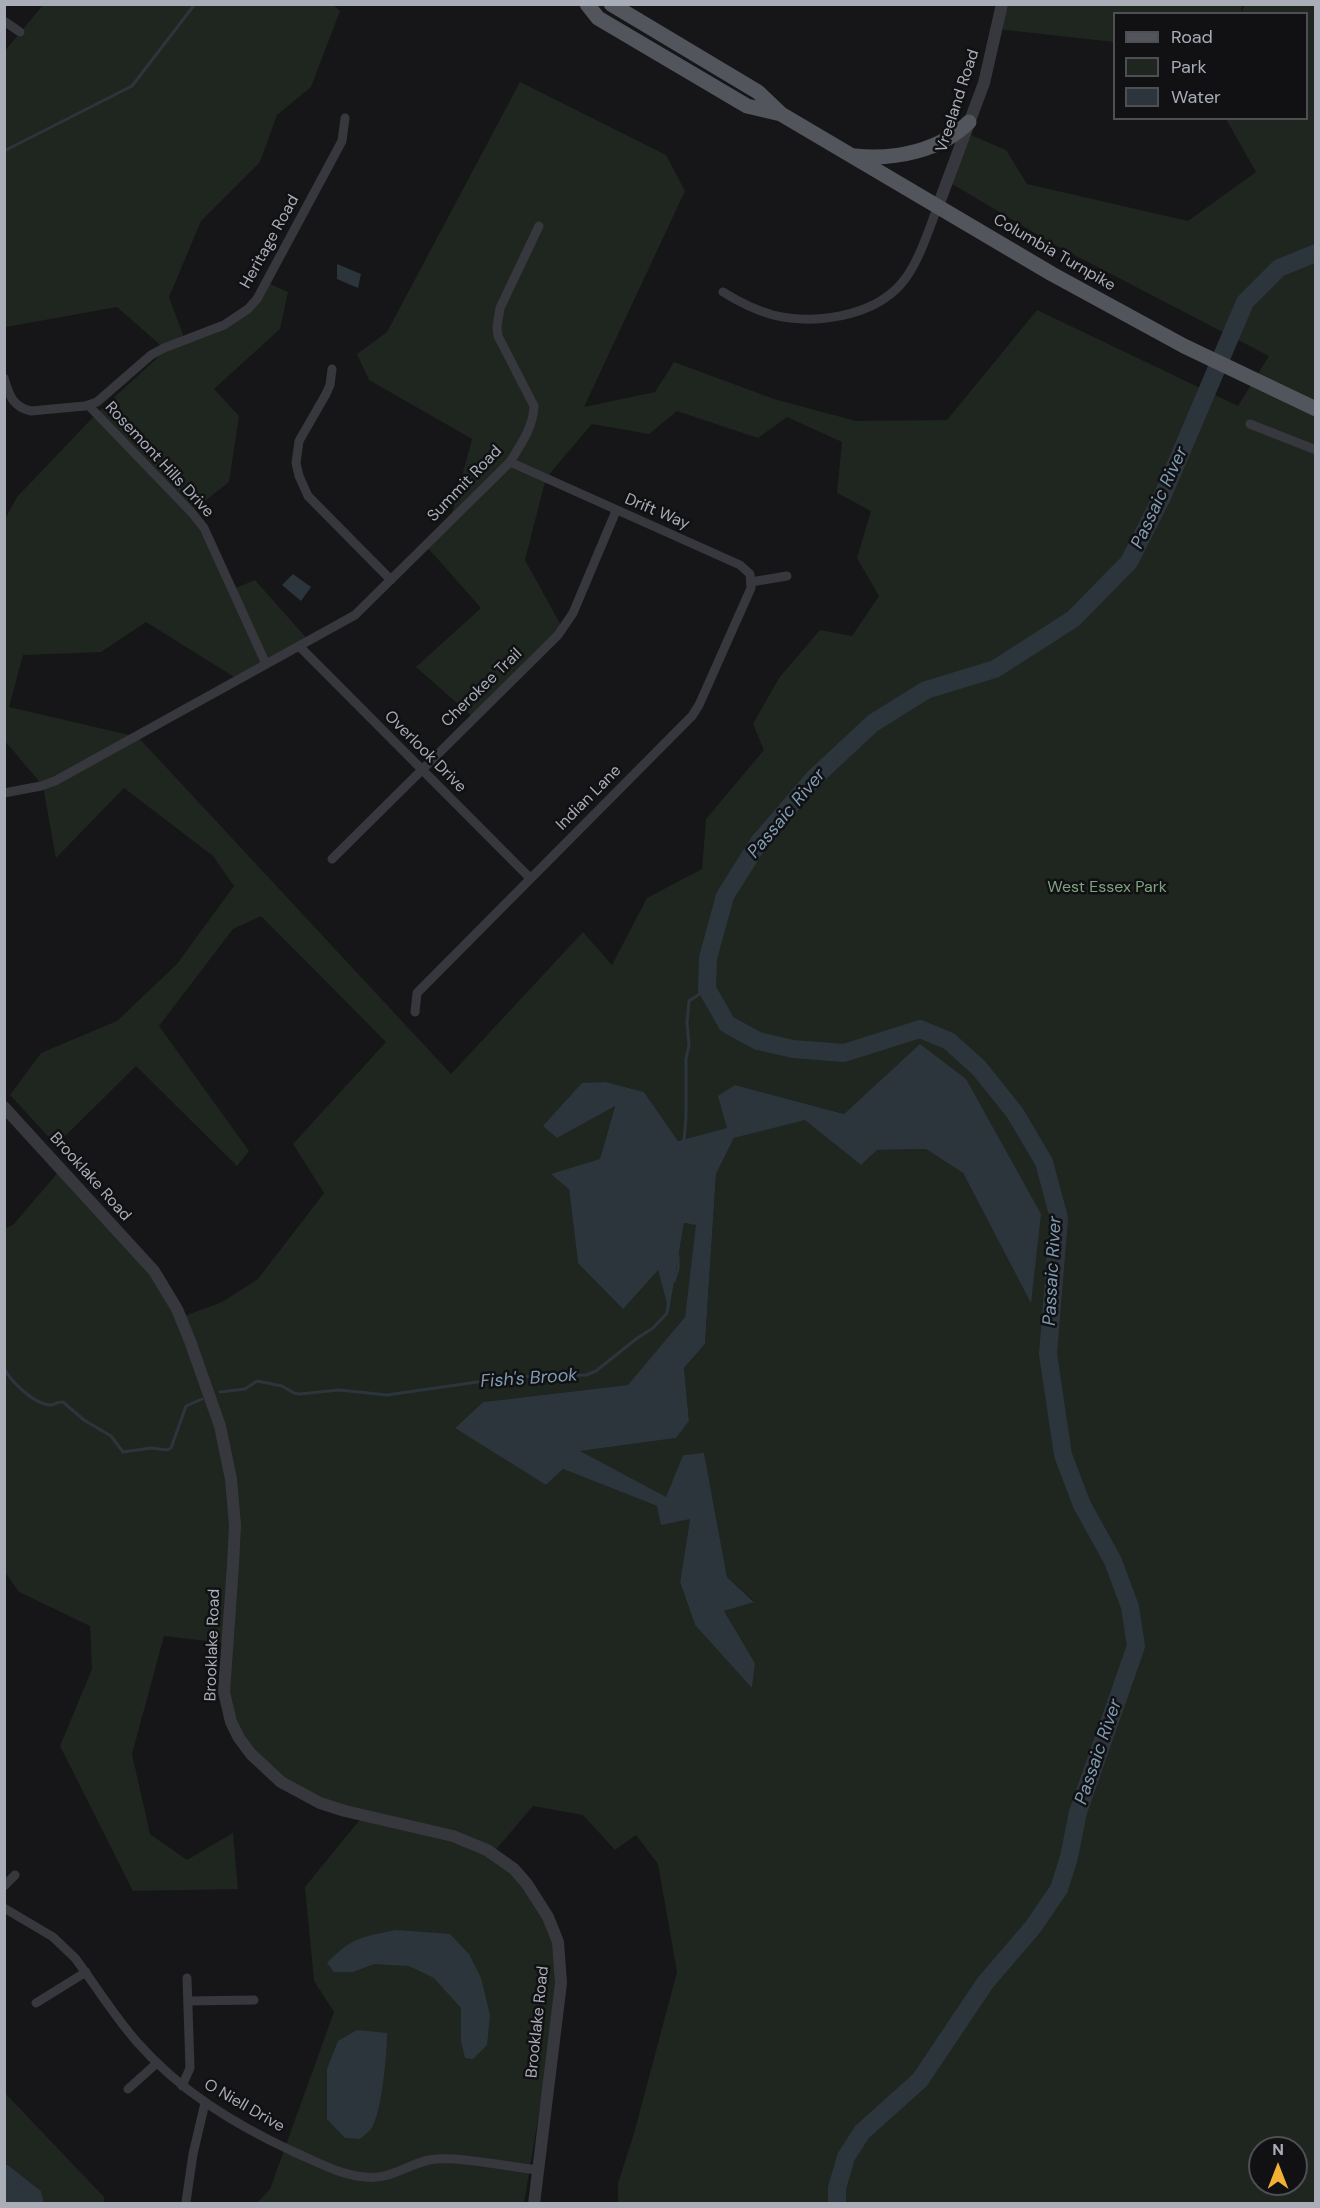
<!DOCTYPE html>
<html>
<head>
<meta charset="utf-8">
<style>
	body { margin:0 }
	#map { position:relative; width:1320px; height:2208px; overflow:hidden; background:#161618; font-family:"DM Sans",sans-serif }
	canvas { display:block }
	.frame { position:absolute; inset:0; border:6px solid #a8adb8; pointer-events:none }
	.legend { position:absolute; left:1113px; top:12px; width:195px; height:108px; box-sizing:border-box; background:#111113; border:2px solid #4d4f55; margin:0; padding:8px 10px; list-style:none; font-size:18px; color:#a8adb8 }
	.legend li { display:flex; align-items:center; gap:12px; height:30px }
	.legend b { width:30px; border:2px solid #4d4f55 }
	.north { position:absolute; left:1248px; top:2136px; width:60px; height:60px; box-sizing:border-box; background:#111113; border:2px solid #4d4f55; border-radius:50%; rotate:0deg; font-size:16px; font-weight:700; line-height:24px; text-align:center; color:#a8adb8 }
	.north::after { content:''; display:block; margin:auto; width:21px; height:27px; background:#f2b134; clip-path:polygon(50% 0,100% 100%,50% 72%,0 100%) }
</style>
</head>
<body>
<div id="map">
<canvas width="1320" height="2208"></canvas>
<div class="frame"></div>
<ul class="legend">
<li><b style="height:8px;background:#53555c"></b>Road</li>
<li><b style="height:16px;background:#1e261f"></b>Park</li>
<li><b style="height:16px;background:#2c353c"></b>Water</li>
</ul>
<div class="north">N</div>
</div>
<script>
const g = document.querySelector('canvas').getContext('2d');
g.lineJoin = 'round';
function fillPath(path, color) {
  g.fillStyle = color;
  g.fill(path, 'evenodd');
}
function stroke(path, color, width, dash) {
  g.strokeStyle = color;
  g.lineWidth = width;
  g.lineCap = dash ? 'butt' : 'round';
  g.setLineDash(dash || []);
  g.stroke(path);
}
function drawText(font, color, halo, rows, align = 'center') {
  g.font = font + ' "DM Sans",sans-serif';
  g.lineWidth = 5;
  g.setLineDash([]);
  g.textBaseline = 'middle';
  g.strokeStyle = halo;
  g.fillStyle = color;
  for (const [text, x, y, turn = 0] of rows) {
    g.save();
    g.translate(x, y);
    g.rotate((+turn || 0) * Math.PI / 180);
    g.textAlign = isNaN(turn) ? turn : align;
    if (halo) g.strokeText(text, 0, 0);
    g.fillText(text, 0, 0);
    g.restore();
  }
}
fillPath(new Path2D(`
	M332 4 340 11 311 87 277 115 260 162 201 221 169 297 185 340 241 316 268 283 288 292 280 329 214 389 239 416 229 482 192 511 233 589 255 580 309 641 239 680 146 622 101 652 23 655 9 707 138 737 451 1074 583 932 612 965 647 898 702 869 706 819 764 750 753 724 779 678 820 630 852 636 879 596 857 558 871 511 837 493 842 442 787 417 758 438 677 411 649 434 592 424 546 478 525 560 563 629 474 718 416 667 481 608 428 548 448 528 472 439 369 380 357 354 387 332 520 82 666 155 685 191 584 407 655 392 674 362 774 399 856 421 947 420 1037 310 1238 406 1269 356 1057 246 947 181 966 133 1006 150 1027 184 1188 221 1256 172 1226 119 1306 118V14H1114V42L997 29 999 5 1241 4V13L1245 5H1315V2203H618V2183L633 2137 677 1972 658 1864 636 1835 615 1850 583 1815 533 1806 493 1853 547 1911 562 1975 524 2203H257L270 2189 334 2012 314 1981 305 1887 362 1817 289 1787 244 1743 228 1711 232 1644 164 1636 132 1754 150 1834 187 1860 233 1833 238 1889 133 1891 60 1746 92 1669 90 1626 19 1592 5 1572V1228L13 1225 60 1170 153 1271 182 1317 222 1302 258 1279 324 1193 293 1144 386 1042 261 916 233 929 159 1026 249 1151 237 1166 136 1066 56 1145 10 1095 41 1053 117 1021 177 964 234 886 213 856 124 788 56 858 43 786 5 741V519L17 497 98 412 166 350 117 307 6 327 4 52 43 5ZM916 1048 1031 1302 963 1173 926 1149 877 1150 861 1165 805 1119 734 1138 716 1174 705 1344 684 1368 689 1421 675 1438 579 1451 666 1498 683 1455 704 1454 727 1577 754 1601 724 1611 755 1663 752 1687 695 1625 680 1582 690 1519 563 1469 546 1485 456 1427 483 1402 629 1385 685 1317 697 1225 684 1223 669 1309 658 1270 578 1263 569 1189 600 1160 615 1105 557 1138 606 1082 644 1092 678 1141 728 1128 735 1085 844 1114ZM1260 2148H1296V2184H1260Z
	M4 2092 104 2197V2203H44L41 2191 8 2165H5Z`), '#1e261f');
fillPath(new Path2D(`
	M337 264 361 274 358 288 337 279Z
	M293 574 311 587 301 601 282 585Z
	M920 1044 966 1079 1041 1214 1031 1303 963 1173 926 1149 877 1150 861 1165 805 1120 734 1138 716 1174 705 1344 684 1368 689 1421 676 1438 580 1451 666 1497 683 1455 704 1453 727 1577 754 1602 724 1611 755 1663 752 1688 695 1625 680 1582 690 1519 661 1525 657 1506 563 1469 546 1485 455 1428 483 1402 628 1385 685 1317 696 1225 684 1223 669 1311 658 1270 623 1309 578 1263 569 1189 551 1174 600 1159 615 1106 557 1138 543 1126 582 1083 606 1082 644 1092 678 1141 727 1128 718 1096 735 1085 844 1114Z
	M396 1930 450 1934 469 1954 481 1978 490 2015 487 2045 473 2059 465 2058 461 2041V2008L434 1978 409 1966 374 1964 353 1972H334L327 1963C352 1937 362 1937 396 1930Z
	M357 2030 387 2033C387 2053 382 2113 371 2129 368 2132 364 2136 360 2139L345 2138 327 2119V2069L338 2041Z
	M5 2165H8L41 2191 44 2203H5Z`), '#2c353c');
stroke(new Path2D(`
	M4 151 132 86 195 4
	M684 1141 686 1117V1059L689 1045 687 1023 689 1001 707 989
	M674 1281 678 1269V1256
	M4 1368C11 1382 33 1403 49 1405 56 1405 56 1401 63 1402L84 1420 111 1436 123 1452 151 1448 167 1450 171 1448 186 1406 202 1399
	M220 1392 245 1389 257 1381 282 1386 294 1393 300 1394 339 1390 387 1395 491 1380 533 1376 586 1375 596 1371 636 1339 653 1328 667 1313 668 1305`), '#2c353c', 3);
stroke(new Path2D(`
	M837 2204V2188L846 2157 862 2132 920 2080 985 1983 1033 1927 1059 1889 1069 1857 1078 1812 1136 1646 1130 1607 1113 1561 1082 1505 1063 1455 1048 1354 1059 1218 1044 1162 1015 1113 979 1068 949 1041 920 1029 844 1053 793 1049 758 1041 727 1024 707 989 708 958 725 896 759 842 814 778 873 723 926 690 995 669 1073 619 1129 562 1162 497 1245 302 1279 268 1316 253`), '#2c353c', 18);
stroke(new Path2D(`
	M4 21 20 32
	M723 292C739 302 755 310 773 315 814 325 872 317 901 284 919 263 928 231 938 206
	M332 369 330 385 326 394 299 441 296 463 299 476 308 496 391 580
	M4 378C9 394 12 407 31 411L85 406 97 402 151 355 164 348 224 325 248 309 257 299 342 141 345 118
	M88 405 193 514 204 528 266 664
	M1250 424 1316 450
	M751 582 787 576
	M299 646 530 878
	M4 793 41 786 55 781 355 615 510 462C521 444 533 428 534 406L498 336 497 327 500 308 539 226
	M332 859 558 635 573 613 616 511
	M415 1012 417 993 692 716 699 705 751 588 750 574 740 565 510 462
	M4 1886 15 1875
	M4 1908 53 1937 75 1958C96 1986 114 2016 137 2042 180 2091 234 2124 292 2151 315 2161 340 2175 365 2177 390 2180 406 2165 429 2160 456 2155 509 2167 538 2170
	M188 2001 254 2000
	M36 2003 86 1972
	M182 2086 190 2068 187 1978
	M128 2089 157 2063
	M186 2202 193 2154 205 2103`), '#37383d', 9);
stroke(new Path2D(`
	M938 206 984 83 1002 4
	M4 1107 154 1271 177 1309 190 1341 220 1426 231 1479 235 1525 233 1565 224 1692 231 1722 239 1738 251 1754 281 1782 320 1803 345 1811 453 1836 487 1850 514 1869 527 1884 548 1917 558 1942 561 1983 534 2204`), '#37383d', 12);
stroke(new Path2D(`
	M587 4 598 18 747 106 781 114
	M611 4 758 92 781 114 1052 274 1184 346 1316 409
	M855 156C895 160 940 151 969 122`), '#53555c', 15);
drawText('16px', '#a8adb8', '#111113', [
	["Vreeland Road",958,101,-72],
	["Heritage Road",270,242,-61],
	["Columbia Turnpike",1054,253,30],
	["Rosemont Hills Drive",159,460,47],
	["Summit Road",465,484,-46],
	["Drift Way",657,512,23],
	["Cherokee Trail",482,688,-44],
	["Overlook Drive",425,752,45],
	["Indian Lane",589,798,-45],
	["Brooklake Road",90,1177,48],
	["Brooklake Road",213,1645,-88],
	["Brooklake Road",538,2022,-84],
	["O Niell Drive",244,2106,30]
]);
drawText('16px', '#7fa381', '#111113', [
	["West Essex Park",1107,888]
]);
drawText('italic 18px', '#7f9bb3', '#111113', [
	["Passaic River",1160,498,-65],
	["Passaic River",787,814,-50],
	["Passaic River",1053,1271,-87],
	["Fish's Brook",529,1379,-4],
	["Passaic River",1099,1752,-71]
]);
</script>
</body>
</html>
